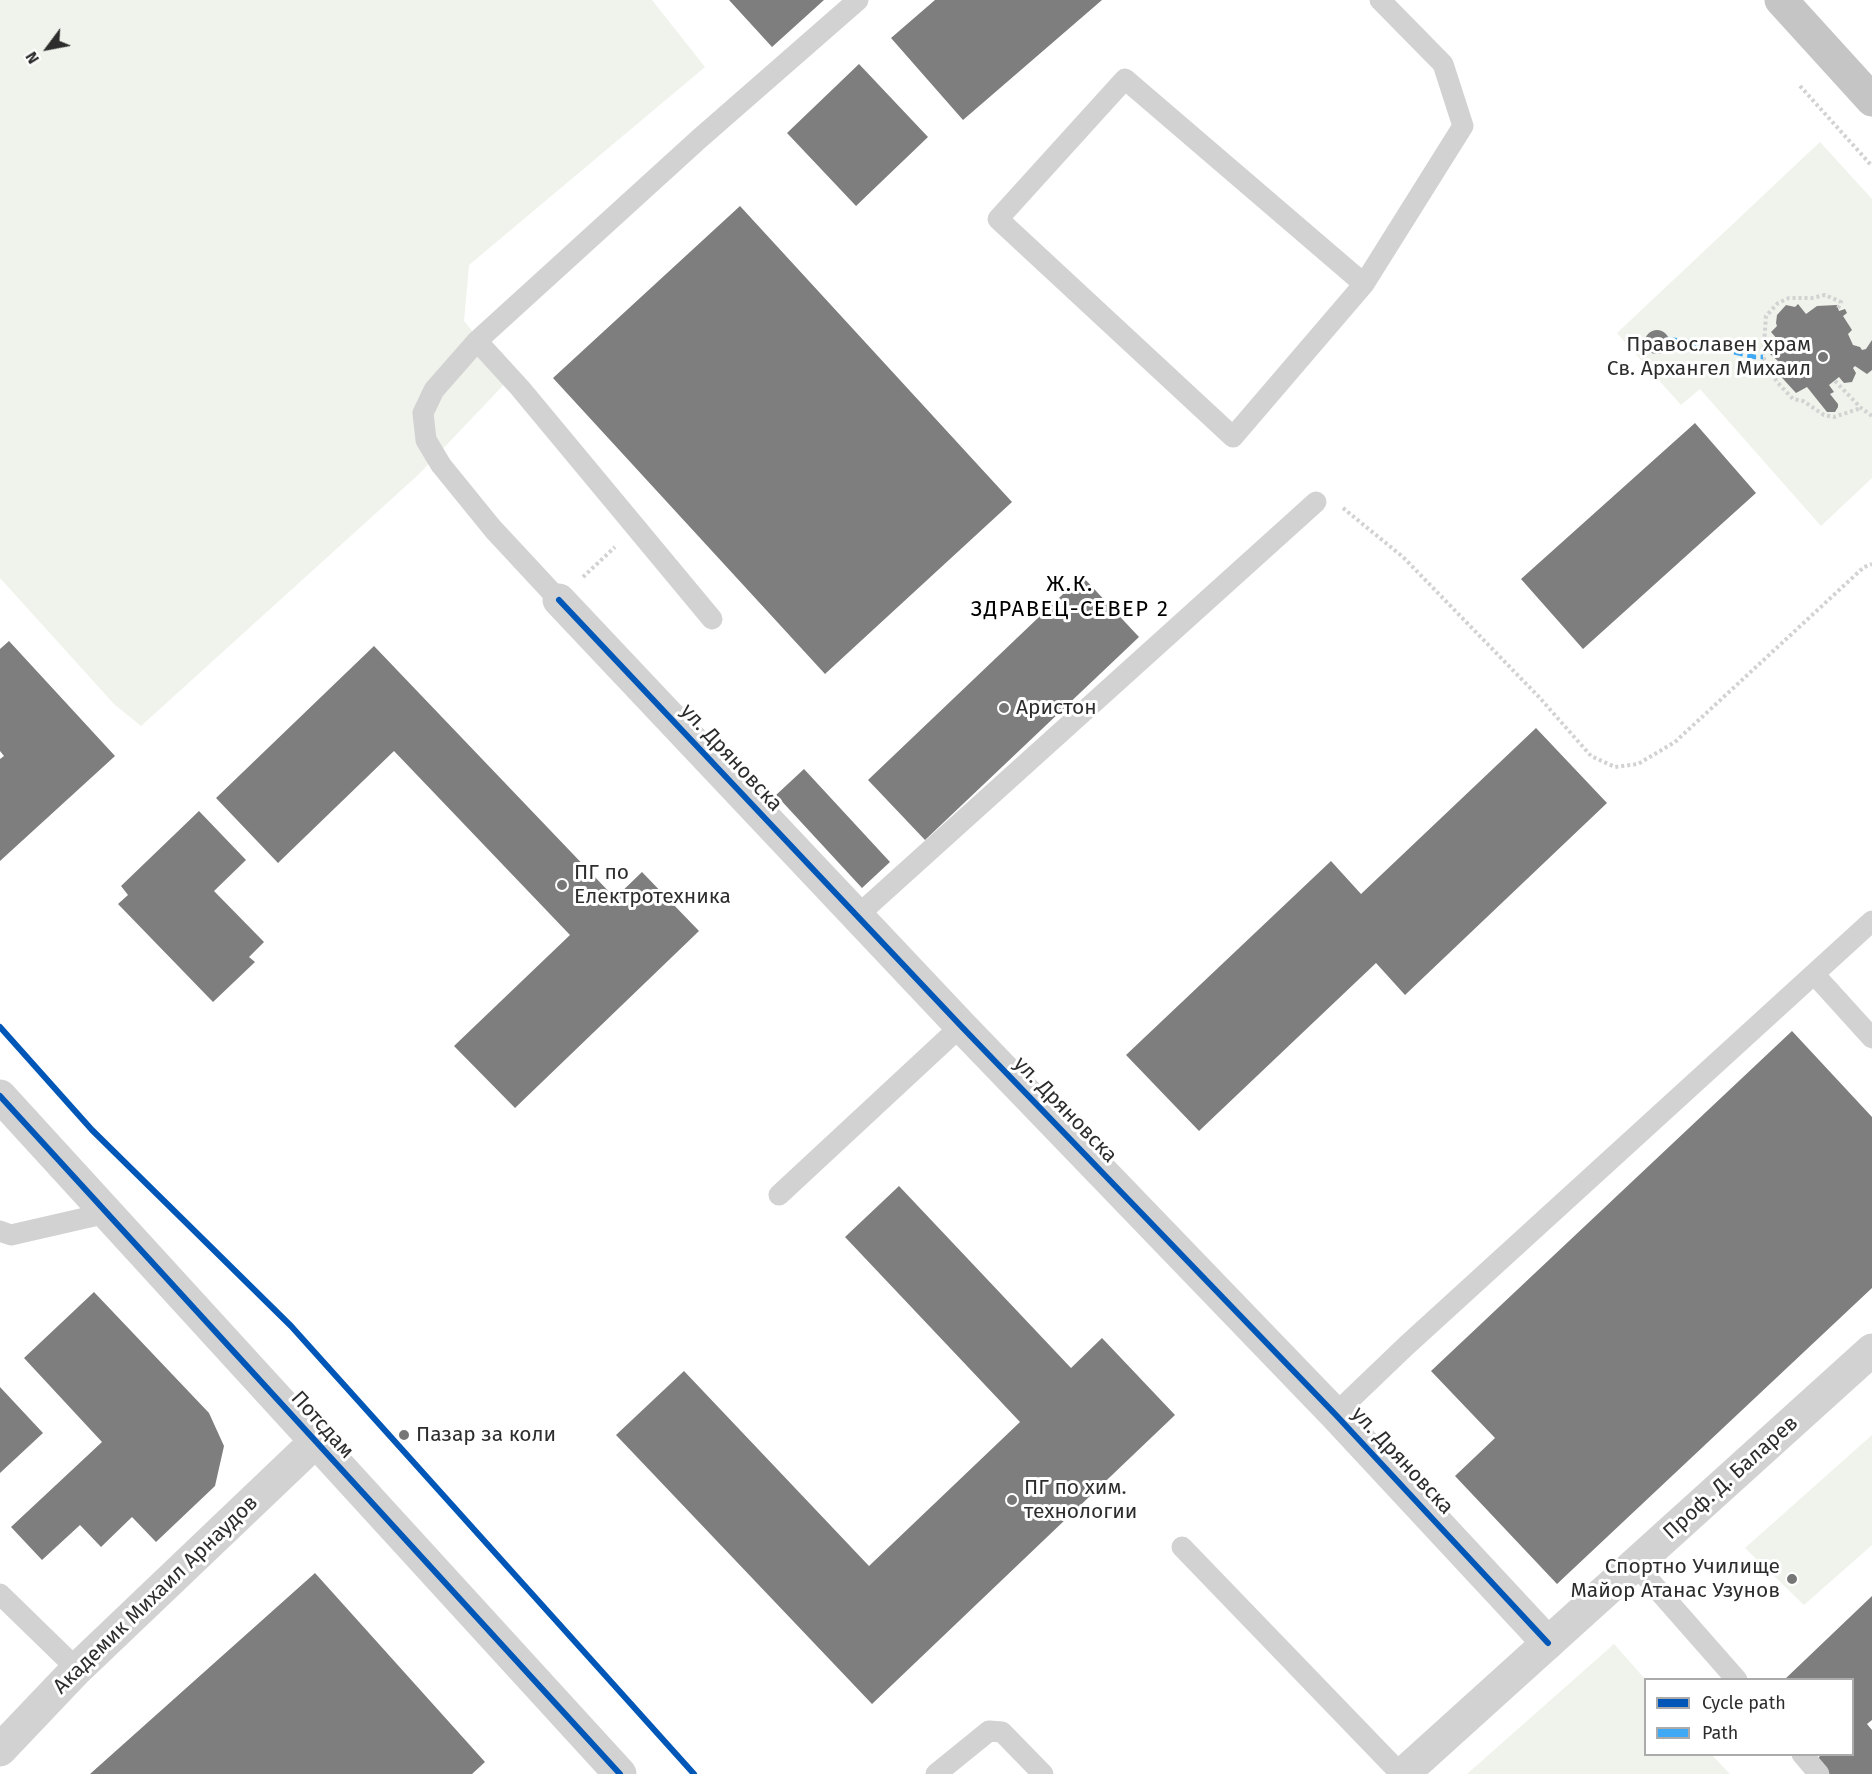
<!DOCTYPE html>
<html>
<head>
<meta charset="utf-8">
<style>
	body { margin:0 }
	#map { position:relative; width:1872px; height:1774px; overflow:hidden; background:#fff; font-family:"Fira Sans",sans-serif }
	canvas { display:block }
	.legend { position:absolute; left:1644px; top:1678px; width:210px; height:78px; box-sizing:border-box; background:#fff; border:2px solid #ababab; margin:0; padding:8px 10px; list-style:none; font-size:18px; color:#2d2d2d }
	.legend li { display:flex; align-items:center; gap:12px; height:30px }
	.legend b { width:30px; border:2px solid #ababab }
	.north { position:absolute; left:18px; top:18px; width:60px; height:60px; -webkit-text-stroke:4px #fff; paint-order:stroke; rotate:238deg; font-size:16px; font-weight:700; line-height:24px; text-align:center; color:#2d2d2d }
	.north::after { content:''; display:block; margin:auto; width:21px; height:27px; background:#2d2d2d; clip-path:polygon(50% 0,100% 100%,50% 72%,0 100%) }
</style>
</head>
<body>
<div id="map">
<canvas width="1872" height="1774"></canvas>
<ul class="legend">
<li><b style="height:8px;background:#0057b8"></b>Cycle path</li>
<li><b style="height:8px;background:#3fa9f5"></b>Path</li>
</ul>
<div class="north">N</div>
</div>
<script>
const g = document.querySelector('canvas').getContext('2d');
g.lineJoin = 'round';
function fillPath(path, color) {
  g.fillStyle = color;
  g.fill(path, 'evenodd');
}
function stroke(path, color, width, dash) {
  g.strokeStyle = color;
  g.lineWidth = width;
  g.lineCap = dash ? 'butt' : 'round';
  g.setLineDash(dash || []);
  g.stroke(path);
}
function drawText(font, color, halo, rows, align = 'center') {
  g.font = font + ' "Fira Sans",sans-serif';
  g.lineWidth = 6;
  g.setLineDash([]);
  g.textBaseline = 'middle';
  g.strokeStyle = halo;
  g.fillStyle = color;
  for (const [text, x, y, turn = 0] of rows) {
    g.save();
    g.translate(x, y);
    g.rotate((+turn || 0) * Math.PI / 180);
    g.textAlign = isNaN(turn) ? turn : align;
    if (halo) g.strokeText(text, 0, 0);
    g.fillText(text, 0, 0);
    g.restore();
  }
}
fillPath(new Path2D(`
	M0 0H652L705 67 469 265 464 321 491 354 513 375 418 475 141 726 114 704 0 578Z
	M1820 142 1872 199V478L1821 526 1700 389 1681 405 1617 333Z
	M1872 1435V1545L1804 1605 1745 1548Z
	M1614 1644 1646 1680V1754L1712 1755 1730 1774H1467Z`), '#eff3eb');
fillPath(new Path2D(`
	M729 0H824L772 47Z
	M935 0H1102L963 120 891 38Z
	M859 64 928 137 856 206 787 133Z
	M740 206 1012 502 825 674 553 378Z
	M1798 304 1806 314 1817 306 1837 305 1839 311 1845 309 1847 313 1843 316 1852 330 1848 334 1853 345 1860 347 1862 350 1866 349 1872 340V370L1867 374 1855 366 1853 368 1856 373 1852 382 1844 383 1839 377 1829 385 1834 392 1830 394 1838 404V407L1835 412H1827L1807 387 1796 393 1774 369 1778 361 1770 354 1778 340 1771 332 1777 326 1776 323 1777 315 1786 305 1795 307Z
	M1645 342a12 12 0 1 1 24 0a12 12 0 1 1-24 0Z
	M1695 423 1756 493 1583 649 1521 579Z
	M1082 576 1139 637 925 840 868 780Z
	M9 641 115 756 0 861V759L4 756 0 751V649Z
	M374 646 615 898 642 872 699 931 515 1108 454 1046 570 935 394 751 278 863 216 798Z
	M1536 728 1607 803 1405 995 1376 963 1199 1131 1126 1055 1331 861 1361 894Z
	M804 769 890 862 862 888 776 795Z
	M199 811 246 860 214 891 264 942 249 957 255 962 213 1002 118 904 128 895 121 886Z
	M1792 1031 1872 1117V1288L1557 1584 1455 1476 1495 1438 1431 1371Z
	M899 1186 1071 1368 1102 1338 1175 1415 872 1704 616 1435 684 1371 869 1566 1020 1422 845 1237Z
	M94 1292 209 1413 224 1446 215 1486 156 1542 132 1517 101 1547 80 1525 42 1560 11 1527 102 1442 24 1358Z
	M0 1387 43 1433 0 1473Z
	M315 1573 485 1762 472 1774H90Z
	M1872 1596V1720L1867 1724 1872 1730V1774H1828L1815 1761 1820 1756 1819 1754H1852V1680H1784Z`), '#7e7e7e');
stroke(new Path2D(`
	M1800 86 1872 166
	M1838 308 1841 302 1825 295 1812 298H1789L1778 303 1766 316 1763 357 1777 382 1793 399 1803 401 1824 415 1834 417 1861 408
	M1835 381 1861 408 1872 416
	M1343 508 1403 557 1539 697 1591 756 1615 767 1638 764 1675 742 1864 567 1872 564
	M583 577 615 547`), '#d2d2d2', 4, [3, 3]);
stroke(new Path2D(`
	M1364 284 1125 79 998 219 1233 437 1364 284 1463 126 1443 64 1380 0
	M477 341 434 390 423 413 426 440 441 465 493 529 559 600
	M712 619 520 388 477 341 699 139 858 0
	M857 916 1316 502
	M1814 974 1872 1038
	M779 1195 961 1026
	M0 1231 11 1235 107 1213
	M1335 1414 1406 1346 1872 921
	M1182 1547 1401 1774
	M1635 1564 1737 1680
	M0 1594 77 1669
	M1802 1754 1819 1774
	M936 1774 989 1731 1002 1732 1043 1774`), '#d2d2d2', 21);
stroke(new Path2D(`
	M559 600 961 1026 1335 1414 1548 1643
	M0 1750 77 1669 315 1442`), '#d2d2d2', 33);
stroke(new Path2D(`
	M0 1096 620 1774
	M1403 1774 1872 1350`), '#d2d2d2', 33);
stroke(new Path2D(`
	M1781 0 1872 100`), '#c5c5c5', 33);
stroke(new Path2D(`
	M1668 339 1689 342 1755 357H1763`), '#3fa9f5', 4.5, [9, 4.5]);
stroke(new Path2D(`
	M559 600 961 1026 1335 1414 1548 1643
	M0 1027 92 1130 291 1326 694 1774
	M0 1096 620 1774`), '#0057b8', 6);
for (const [x, y, r, color] of [
	[1823,357,6,"#767676"],
	[1004,708,6,"#767676"],
	[562,885,6,"#767676"],
	[404,1435,6,"#767676"],
	[1012,1500,6,"#767676"],
	[1792,1579,6,"#767676"]
]) {
  const dot = new Path2D();
  dot.arc(x, y, r, 0, 2 * Math.PI);
  g.fillStyle = color;
  g.fill(dot);
  stroke(dot, '#fff', 2);
}
drawText('21px', '#2d2d2d', '#fff', [
	["Православен храм",1811,345,"right"],
	["Св. Архангел Михаил",1811,369,"right"],
	["Аристон",1016,708],
	["ПГ по",574,873],
	["Електротехника",574,897],
	["Пазар за коли",416,1435],
	["ПГ по хим.",1024,1488],
	["технологии",1024,1512],
	["Спортно Училище",1780,1567,"right"],
	["Майор Атанас Узунов",1780,1591,"right"]
], 'left');
drawText('21px', '#2d2d2d', '#fff', [
	["ул. Дряновска",731,758,47],
	["ул. Дряновска",1065,1110,46],
	["Потсдам",322,1425,48],
	["ул. Дряновска",1402,1461,47],
	["Проф. Д. Баларев",1731,1478,-42],
	["Академик Михаил Арнаудов",156,1595,-44]
]);
g.letterSpacing = '1.5px';
drawText('22px', '#000', '#fff', [
	["Ж.К.",1070,585],
	["ЗДРАВЕЦ-СЕВЕР 2",1070,610]
]);
g.letterSpacing = '0px';
</script>
</body>
</html>
